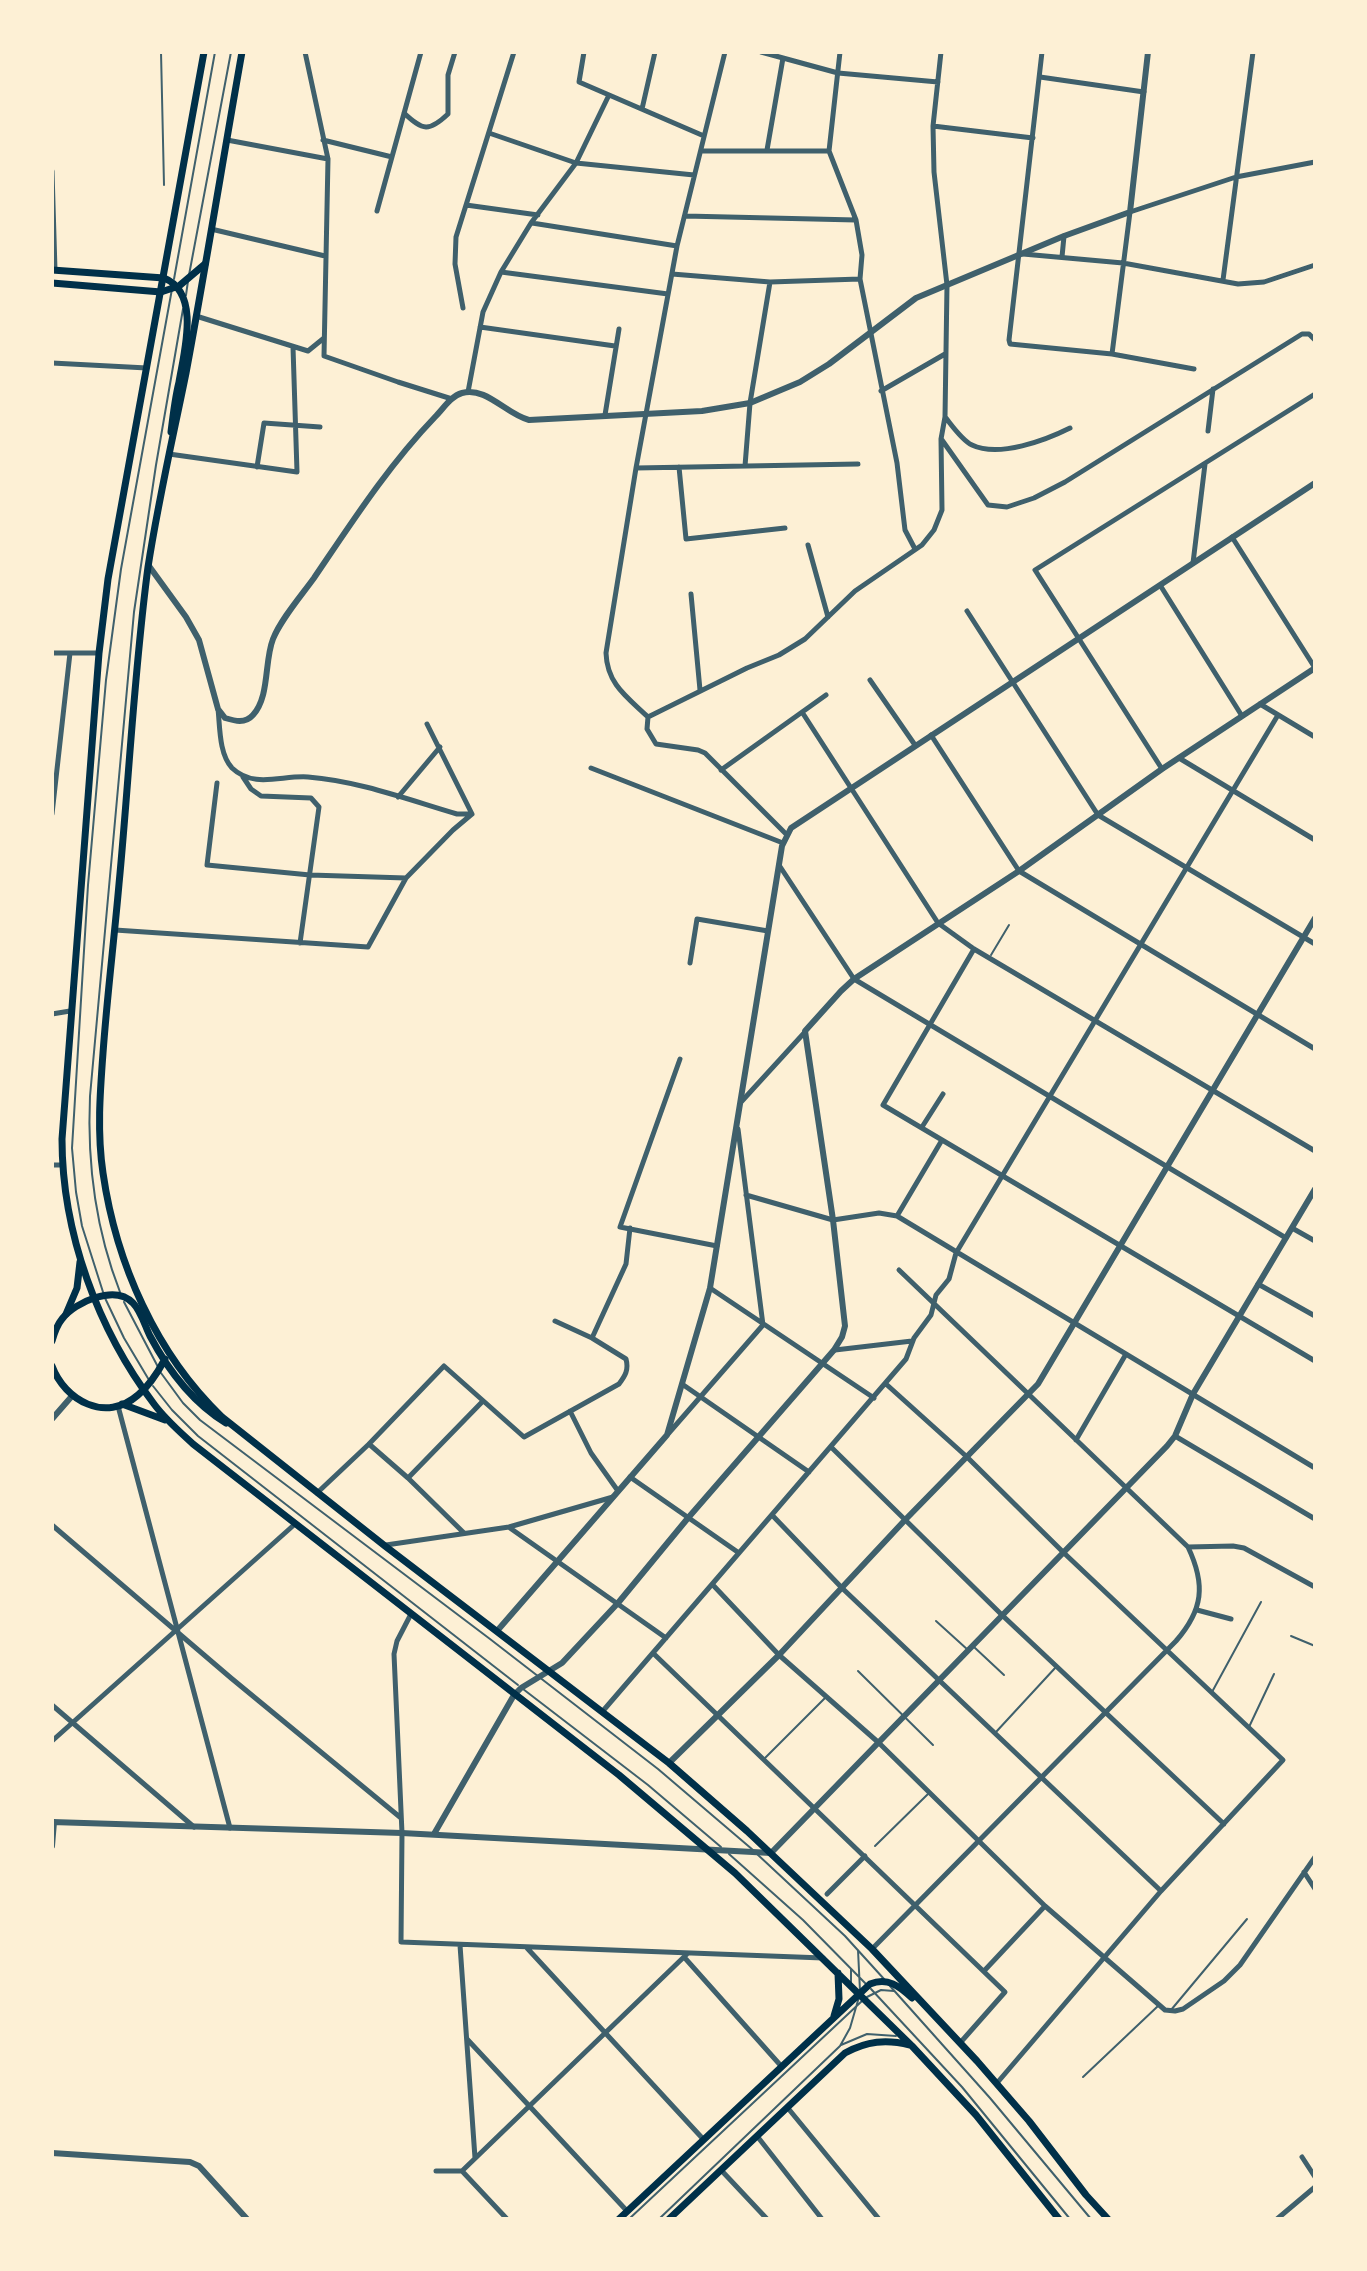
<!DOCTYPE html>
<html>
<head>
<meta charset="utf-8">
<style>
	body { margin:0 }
	#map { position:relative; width:1367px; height:2271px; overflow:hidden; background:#fdf0d5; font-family:Signika,sans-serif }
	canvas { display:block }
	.frame { position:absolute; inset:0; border:54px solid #fdf0d5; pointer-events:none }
</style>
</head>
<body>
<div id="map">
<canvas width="1367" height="2271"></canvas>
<div class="frame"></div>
</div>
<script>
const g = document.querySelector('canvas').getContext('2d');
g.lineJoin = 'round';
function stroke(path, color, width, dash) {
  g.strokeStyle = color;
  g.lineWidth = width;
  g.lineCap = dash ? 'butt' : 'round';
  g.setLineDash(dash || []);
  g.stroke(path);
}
stroke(new Path2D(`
	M161 52 164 185
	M189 275 231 52
	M174 279 215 52
	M186 295 188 281
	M991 955 1009 925
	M103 1292 82 1226 76 1192 72 1148 88 885 106 680 121 569 172 289
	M120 1292C95 1228 87 1164 90 1096L134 612 156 465 183 309
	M105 1298 124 1338 149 1380
	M124 1302 158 1367
	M161 1373 183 1403 200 1420 490 1639 658 1769 753 1850
	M153 1386 172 1410 198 1436 518 1685
	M936 1621 968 1650
	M1291 1636 1315 1646
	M974 1647 1004 1675
	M858 1671 933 1745
	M523 1689 648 1785 721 1847
	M1212 1692 1261 1602
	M1249 1727 1274 1674
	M996 1732 1056 1667
	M765 1758 825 1698
	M875 1846 929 1793
	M729 1854 803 1920 867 1985
	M757 1854 845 1936 884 1979
	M858 1950 860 1991
	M851 1969V1983
	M890 1986 990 2098 1091 2219
	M871 1989 962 2087 1070 2219
	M867 1997 881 1990 894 1991
	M1171 2010 1247 1919
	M841 2045 867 2034 896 2036
	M1083 2077 1158 2006
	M629 2219 862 2001
	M659 2219 840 2046 850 2028 859 1997`), '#3f606c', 2);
stroke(new Path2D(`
	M305 52 328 159 324 356 398 382 452 399
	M584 52 579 82 704 136
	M725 52 677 246 636 468 606 653C607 684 627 697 648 717L647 729 656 744 698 750 705 753 786 834
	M761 52 838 73 938 82
	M840 52 829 151 856 220 862 255 860 279 897 463 905 530 915 549
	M1042 52 1009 340 1010 344 1112 354 1194 369
	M1040 77 1144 92
	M642 109 655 52
	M404 113C423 131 429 132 448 114V75L455 52
	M933 126 1033 138
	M489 133 576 163 694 175
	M227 140 328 159
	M323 140 392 157
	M767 150 783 58
	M701 151H829
	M52 171 55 270
	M466 205 538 215
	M377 211 421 52
	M685 216 856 220
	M532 223 677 246
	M211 229 325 256
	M1023 254 1123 263 1238 284 1264 282 1315 265
	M1062 257 1064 236
	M501 272 668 294
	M672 274 770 282 860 279
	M1223 280 1253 52
	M463 308 455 264 456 237 514 52
	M196 316 308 351 324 338
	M480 327 615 346
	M1112 354 1130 212 1236 177 1315 162
	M52 363 147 368
	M881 391 945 354
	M468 392 483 312 501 272 531 223 576 163 609 95
	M605 415 619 329
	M946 418C953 427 962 440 972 445 999 458 1046 440 1070 428
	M1208 431 1213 389
	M942 440 988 505 1007 507 1034 498 1065 482 1302 334H1309L1315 340
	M169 454 297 472 293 347
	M745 466 750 403 770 282
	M257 467 264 423 320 427
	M679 467 686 539 785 528
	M636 468 858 464
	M1232 537 1315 668
	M808 545 828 617
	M1193 563 1205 464
	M1160 585 1242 716
	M691 594 700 690
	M967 611 1098 815 1315 944
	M52 653H99
	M870 680 915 745
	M1260 704 1315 737
	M218 709C220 727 219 754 232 768 254 789 282 775 308 777 359 781 409 800 457 814H471
	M802 712 938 923 974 949 1315 1151
	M648 717 747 668 779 655 805 639 855 591 922 545 934 530 942 510 941 439 945 417 947 285 934 172 933 126 941 52
	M427 724 472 814
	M931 735 1019 871 1315 1049
	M1179 758 1315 840
	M591 768 783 843
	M1162 769 1035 570 1315 394
	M721 770 826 695
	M243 777 251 789 261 796 311 798 319 807 300 943
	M217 783 207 865 310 875 406 878
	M398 797 440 747
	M52 814 70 653
	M779 865 854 979 1286 1238
	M115 930 368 947 406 878 453 830 472 814
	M974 949 883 1105 1315 1361
	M690 963 697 919 768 931
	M52 1014 70 1011
	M680 1059 620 1227 717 1246
	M742 1101 805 1032
	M922 1127 943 1094
	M52 1165H63
	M746 1195 833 1220 879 1213 897 1216 1315 1468
	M897 1216 942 1140
	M1292 1228 1315 1241
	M1258 1284 1315 1316
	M710 1288 874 1398
	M592 1338 626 1264 630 1228
	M835 1350 912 1341
	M682 1384 809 1472
	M886 1384 967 1457 1064 1553 1283 1760 1161 1891 997 2083
	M118 1406 230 1828
	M570 1411 591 1453 618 1491
	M668 1434 763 1325 738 1129
	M1175 1436 1315 1519
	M1076 1440 1126 1354
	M369 1444 408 1478 464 1533
	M831 1447 1003 1616 1224 1824
	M630 1477 739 1553
	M408 1478 482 1402
	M317 1493 369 1444 444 1366 524 1437 619 1384C625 1376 629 1370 626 1359L592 1338 555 1321
	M772 1515 842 1588 1161 1891
	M52 1525 231 1678 401 1818
	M510 1528 666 1638
	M386 1545 509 1527 613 1497
	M1188 1547 1233 1546 1244 1548 1315 1587
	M712 1584 779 1655 879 1743 1045 1906 1165 2010 1175 2011 1183 2009 1224 1981 1240 1965 1315 1857
	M1197 1610 1231 1619
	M411 1614 397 1641 394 1654 402 1833 401 1942 823 1958
	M653 1653 1005 1992 960 2043
	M52 1705 194 1827
	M602 1712 906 1359 914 1338 931 1315 936 1295 949 1279 956 1253 1278 715
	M52 1741 295 1524
	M1304 1872 1315 1889
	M827 1894 865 1856
	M460 1945 475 2158
	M527 1948 704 2140
	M872 1949 1176 1641C1203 1610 1206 1585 1188 1547L899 1270
	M684 1957 782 2067
	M984 1971 1045 1906
	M467 2039 627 2211
	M787 2107 879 2219
	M757 2136 822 2219
	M1302 2157 1315 2177
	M721 2170 767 2219
	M436 2171H462L687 1954
	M462 2171 507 2219
	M1277 2219 1315 2187`), '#3f606c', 5);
stroke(new Path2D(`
	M149 566 186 617 199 640 218 709 225 718C235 721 245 724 253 715 270 696 264 662 273 639 281 619 301 596 314 578 352 522 388 466 435 417 443 409 451 396 462 393 486 386 507 415 529 420L702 411 750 403 800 382 829 364 916 298 1064 236 1130 212 1148 52
	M52 1419 72 1396
	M497 1631 667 1435 710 1288 782 846 791 828 1315 483
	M669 1763 779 1655 905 1520 1038 1384 1315 918
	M52 1822 402 1833 771 1853 1167 1446 1175 1436 1193 1394 1315 1189
	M434 1834 514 1695 521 1688 562 1663 618 1603 688 1518 834 1350 842 1337 845 1326 833 1220 805 1031 841 991 854 979 1019 871 1162 769 1315 668
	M52 1846 54 1822
	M52 2153 190 2162 199 2166 247 2219`), '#3f606c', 6);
stroke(new Path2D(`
	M52 270 164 278C201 293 184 352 179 382 175 398 173 415 171 432
	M52 283 161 292 179 286 205 264
	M52 1341C54 1334 57 1325 62 1319 75 1302 115 1284 133 1303 141 1311 145 1326 150 1336 168 1370 192 1402 226 1423
	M52 1366C65 1401 106 1423 138 1395 149 1386 158 1372 165 1359`), '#003049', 7);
stroke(new Path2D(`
	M204 52 108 579 99 653 62 1139C62 1233 98 1330 154 1404 165 1419 179 1431 193 1444L619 1775 735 1873 912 2046 976 2115 1059 2219
	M242 52C223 159 206 266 186 373 173 437 158 502 148 567 134 672 129 779 119 884 114 941 107 997 103 1053 100 1093 97 1133 103 1173 116 1263 156 1354 222 1417L385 1546 669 1763 747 1831 872 1949 977 2061 1029 2121 1086 2195 1108 2219
	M66 1314 77 1288 80 1262
	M122 1404 165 1420
	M834 2016 839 1999 838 1973
	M619 2219 870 1984C888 1977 899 1986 912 1998
	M669 2219 845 2053C867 2041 886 2039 910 2045`), '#003049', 7);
</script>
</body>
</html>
